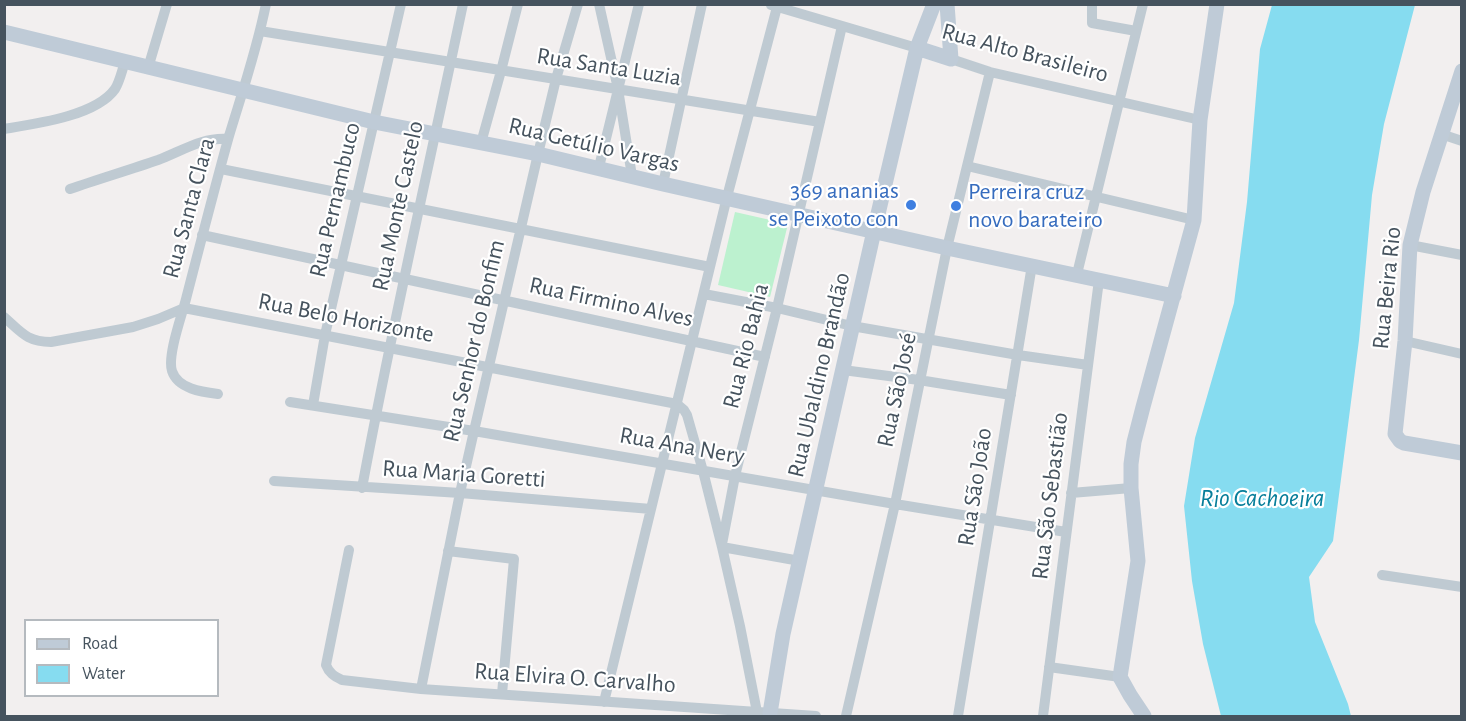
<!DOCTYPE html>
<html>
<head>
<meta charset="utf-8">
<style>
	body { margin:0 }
	#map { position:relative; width:1466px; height:721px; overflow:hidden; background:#f2efef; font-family:"Alegreya Sans",sans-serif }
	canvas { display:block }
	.frame { position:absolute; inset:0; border:6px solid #46535e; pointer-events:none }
	.legend { position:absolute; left:24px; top:619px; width:195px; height:78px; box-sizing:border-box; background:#fff; border:2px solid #b5babf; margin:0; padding:8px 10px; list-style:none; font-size:18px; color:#46535e }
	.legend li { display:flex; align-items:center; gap:12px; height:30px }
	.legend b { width:30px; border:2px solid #b5babf }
</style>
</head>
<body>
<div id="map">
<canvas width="1466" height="721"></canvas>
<div class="frame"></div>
<ul class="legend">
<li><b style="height:8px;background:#bfcbd7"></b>Road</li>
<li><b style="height:16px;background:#86dcf0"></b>Water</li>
</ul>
</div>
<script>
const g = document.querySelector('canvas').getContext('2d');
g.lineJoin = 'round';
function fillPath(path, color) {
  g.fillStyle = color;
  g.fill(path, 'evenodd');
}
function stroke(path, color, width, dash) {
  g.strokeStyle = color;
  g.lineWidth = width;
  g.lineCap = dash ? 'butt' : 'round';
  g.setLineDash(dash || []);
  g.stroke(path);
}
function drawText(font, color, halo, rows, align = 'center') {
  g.font = font + ' "Alegreya Sans",sans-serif';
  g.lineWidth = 4.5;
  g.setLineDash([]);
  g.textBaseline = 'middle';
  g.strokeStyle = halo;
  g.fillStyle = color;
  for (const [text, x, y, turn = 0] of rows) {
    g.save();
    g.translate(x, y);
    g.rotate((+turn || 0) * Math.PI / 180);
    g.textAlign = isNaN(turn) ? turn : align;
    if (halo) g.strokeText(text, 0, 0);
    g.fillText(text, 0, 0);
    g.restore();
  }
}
fillPath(new Path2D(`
	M735 212 788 224 770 297 718 285Z`), '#bcf1cf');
fillPath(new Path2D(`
	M1272 5H1415L1384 124 1372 195 1359 340 1333 541 1309 577 1315 622 1348 704 1351 716H1221L1203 644 1192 581 1184 506 1195 438 1234 303 1247 202 1260 49Z`), '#86dcf0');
stroke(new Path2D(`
	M599 4 618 89 632 176
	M1092 4V23L1136 31
	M771 5 917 48
	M260 31 820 122
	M951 59 990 72 1200 120
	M148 68 167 4
	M4 129C35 124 96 116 115 89 120 81 122 70 125 62
	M1441 134 1462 141
	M481 143 501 71 518 4
	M967 166 1194 220
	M599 167 639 4
	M221 169 710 267
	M663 184 702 4
	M70 189C99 179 129 170 158 160 182 151 202 137 228 139
	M202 235 765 357
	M1410 245 1462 255
	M1077 274 1143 4
	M704 294 777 308 852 326 1018 355 1088 365
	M4 317C21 332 27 342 51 342L133 327 158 319 184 308 677 404 684 410 687 415 703 471 722 547 740 626 757 712 756 716
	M1405 341 1462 354
	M843 370 919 380 1011 395
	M218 394C202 392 178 389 172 371 167 356 182 315 186 299 200 245 214 190 229 136 242 93 257 49 266 4
	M290 402 474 431 895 504 1066 532
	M313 405 325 335 401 4
	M274 481 460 493 651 509
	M362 488C392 326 429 166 463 4
	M1071 493 1131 488
	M722 544 735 476 777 308 842 26
	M722 547 800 561
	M349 550 326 665C329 673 334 676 342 680L421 689 816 716
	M448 551 514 559 502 694
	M1382 575 1462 587
	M1049 667 1120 677
	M421 689 460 493 474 431 538 154 556 79 578 4
	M604 702 727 197 777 7
	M846 716 895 504 947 248 990 72
	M958 716 1032 265
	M1043 716 1099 280`), '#bfcad2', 10);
stroke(new Path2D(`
	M4 32 374 122 538 154 663 184 947 248 1174 296
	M917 48 951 59 947 4
	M1462 71 1423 192 1410 245 1405 341 1395 434 1400 441 1404 443 1462 453
	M770 713 783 634 874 231 917 48 934 4
	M1144 716 1130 695 1120 677 1138 561 1131 488V464L1134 442 1143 407 1194 220 1200 120 1217 4`), '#bfcbd7', 15);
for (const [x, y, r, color] of [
	[911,205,6,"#3f7fe0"],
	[956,206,6,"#3f7fe0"]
]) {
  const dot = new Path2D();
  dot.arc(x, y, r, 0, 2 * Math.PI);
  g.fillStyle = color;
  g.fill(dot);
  stroke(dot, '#fff', 2);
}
drawText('24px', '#46535e', '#fff', [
	["Rua Alto Brasileiro",1025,53,15],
	["Rua Santa Luzia",609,67,9],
	["Rua Getúlio Vargas",594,145,13],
	["Rua Pernambuco",335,200,-77],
	["Rua Monte Castelo",398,206,-78],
	["Rua Santa Clara",189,208,-75],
	["Rua Beira Rio",1387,288,-84],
	["Rua Firmino Alves",611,302,12],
	["Rua Belo Horizonte",346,318,11],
	["Rua Senhor do Bonfim",474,341,-77],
	["Rua Rio Bahia",746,346,-76],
	["Rua Ubaldino Brandão",819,375,-77],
	["Rua São José",897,390,-78],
	["Rua Ana Nery",682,446,10],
	["Rua Maria Goretti",464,474,4],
	["Rua São João",975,487,-81],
	["Rua São Sebastião",1050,496,-83],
	["Rua Elvira O. Carvalho",575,678,4]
]);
drawText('24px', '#366cbe', '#fff', [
	["369 ananias",899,191],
	["se Peixoto con",899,219],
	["Perreira cruz",968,192,"left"],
	["novo barateiro",968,220,"left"]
], 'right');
drawText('italic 26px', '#077e9a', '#fff', [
	["Rio Cachoeira",1262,498]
]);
</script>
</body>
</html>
